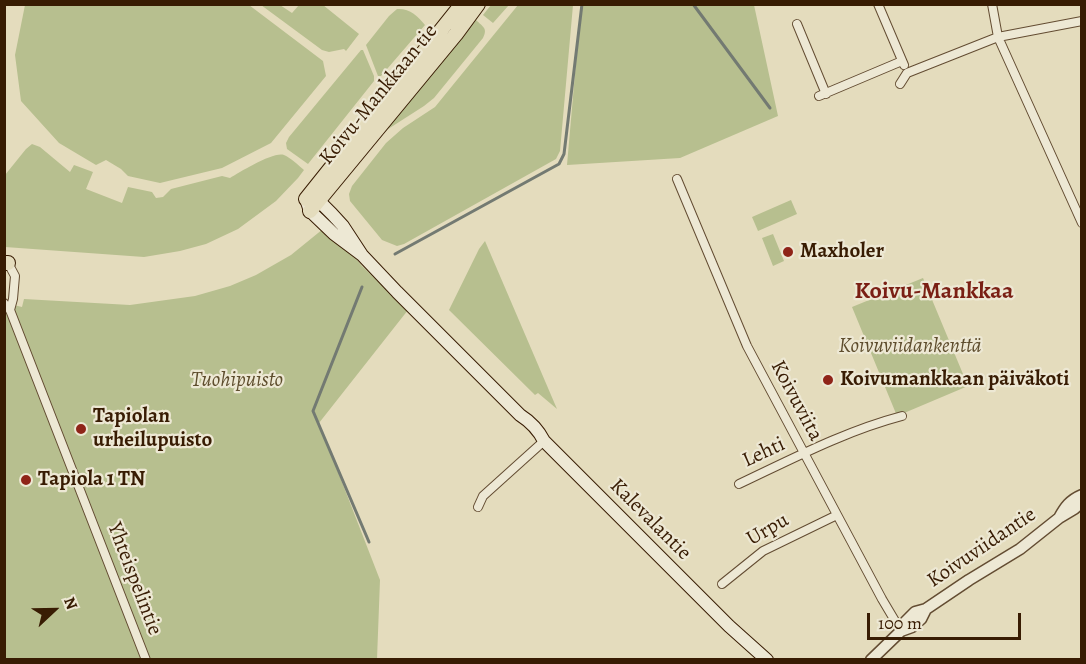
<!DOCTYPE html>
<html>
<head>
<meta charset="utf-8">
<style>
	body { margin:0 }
	#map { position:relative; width:1086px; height:664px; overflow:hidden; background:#e4dcbd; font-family:Alegreya,serif }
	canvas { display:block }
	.frame { position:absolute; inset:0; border:6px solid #381c03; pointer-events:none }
	.north { position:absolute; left:24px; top:580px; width:60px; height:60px; -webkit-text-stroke:4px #ede8d4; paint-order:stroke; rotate:68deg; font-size:16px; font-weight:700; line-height:24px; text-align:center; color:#381c03 }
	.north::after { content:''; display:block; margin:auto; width:21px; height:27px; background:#381c03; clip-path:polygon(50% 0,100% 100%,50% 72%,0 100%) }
	.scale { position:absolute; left:867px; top:613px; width:154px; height:27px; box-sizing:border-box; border:3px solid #381c03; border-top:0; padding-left:8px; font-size:18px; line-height:21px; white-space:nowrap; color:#381c03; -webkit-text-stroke:4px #ede8d4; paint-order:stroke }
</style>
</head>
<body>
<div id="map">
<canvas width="1086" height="664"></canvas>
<div class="frame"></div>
<div class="north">N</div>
<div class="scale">100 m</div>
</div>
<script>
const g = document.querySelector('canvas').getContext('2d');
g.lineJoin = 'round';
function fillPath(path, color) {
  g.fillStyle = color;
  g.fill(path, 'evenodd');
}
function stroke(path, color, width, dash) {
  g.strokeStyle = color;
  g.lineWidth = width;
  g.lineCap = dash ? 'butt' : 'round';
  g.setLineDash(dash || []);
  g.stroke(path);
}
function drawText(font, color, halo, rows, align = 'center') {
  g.font = font + ' Alegreya,serif';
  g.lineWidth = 4.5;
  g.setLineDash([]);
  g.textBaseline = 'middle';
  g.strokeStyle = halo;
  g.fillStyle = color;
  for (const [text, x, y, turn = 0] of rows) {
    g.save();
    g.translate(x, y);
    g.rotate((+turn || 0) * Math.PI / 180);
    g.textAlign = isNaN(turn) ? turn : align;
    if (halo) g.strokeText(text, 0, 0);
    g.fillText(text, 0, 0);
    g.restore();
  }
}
fillPath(new Path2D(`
	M25 5H249L323 61 326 76 271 143 222 168 160 183 128 176 121 169 106 160 96 165 59 143 21 101 15 55Z
	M261 5H280L292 13 299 5H323L359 34 346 51 344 49 329 52 322 50Z
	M491 5H509L493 23 483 15Z
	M518 5H573L560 151 556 159 404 244 397 246 382 240 350 201 349 194 352 186 386 143 403 128 435 107Z
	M581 5H754L778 116 680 158 567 165Z
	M397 9C409 8 418 16 425 25L381 76H378L366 45 389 16Z
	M476 20C483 27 488 28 483 38L434 98 424 106 385 131 473 21Z
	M361 50H363L374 76V81L308 164 287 149 286 143 289 137Z
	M32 144 40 147 70 172 74 165 93 172 86 189 122 203 128 187 152 192 156 198 163 197 171 189 222 176 230 178C240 172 274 151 284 155 291 158 298 165 304 170L298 178 276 201 238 229 206 244 180 251 144 257 5 247V175L26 149Z
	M791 200 797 214 758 231 752 217Z
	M323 229 355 257 362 266 408 310 319 423 380 580 377 659 5 660V303L22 307 24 299 130 305 195 296 230 286 256 275 291 255Z
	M773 234 784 261 773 266 762 238Z
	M485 241 557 409 538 393 535 395 449 310 479 249Z
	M923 278 968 386 897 416 852 307Z`), '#b7bf8f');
stroke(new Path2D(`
	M693 4 770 108
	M395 254 559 164 564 154 582 4
	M362 287 313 411 369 542`), '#737a72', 3);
const minor = new Path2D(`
	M878 4 904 65
	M992 4 998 37 1082 223
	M797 24 826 94
	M900 84 907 73 998 37 1082 21
	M819 96 902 61
	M677 179 747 346 882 599 901 631
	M8 263 15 276 13 299 10 310
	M4 303 10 310 146 660
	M739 484C792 459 845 431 902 416
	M478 507 483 496 544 441
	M722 584 763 551 837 515`);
const tertiary = new Path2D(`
	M1059 518C1065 507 1070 500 1082 495
	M901 631 906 621 915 612 926 609 969 580 1020 549 1059 518 1074 509 1082 502
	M871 660 901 631 912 627 921 619 926 609`);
const secondary = new Path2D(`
	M362 255 343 226 332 214 319 201 306 199 310 211 334 234 362 255 397 292 520 415C531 422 538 429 544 441L729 626 767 660`);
const primary = new Path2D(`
	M306 199 462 4
	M310 211 456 34 478 4
	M4 263H8`);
stroke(minor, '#634c32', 10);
stroke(tertiary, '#634c32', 13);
stroke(secondary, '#381c03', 14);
stroke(primary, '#381c03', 16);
stroke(minor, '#ede8d4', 8);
stroke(tertiary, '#ede8d4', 10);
stroke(secondary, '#ede8d4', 12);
stroke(primary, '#e4dcbd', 14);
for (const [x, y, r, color] of [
	[788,252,6,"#8f2418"],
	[828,380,6,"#8f2418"],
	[81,429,6,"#8f2418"],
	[26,480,6,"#8f2418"]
]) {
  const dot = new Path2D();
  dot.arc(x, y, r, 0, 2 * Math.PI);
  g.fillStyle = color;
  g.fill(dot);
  stroke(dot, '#ede8d4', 2);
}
drawText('21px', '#381c03', '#ede8d4', [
	["Koivu-Mankkaan tie",379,95,-51],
	["Koivuviita",796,401,62],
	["Lehti",764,453,-25],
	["Kalevalantie",650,520,45],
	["Urpu",768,530,-30],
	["Koivuviidantie",982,548,-34],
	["Yhteispelintie",134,579,69]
]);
drawText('bold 21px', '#381c03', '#ede8d4', [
	["Maxholer",800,252],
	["Koivumankkaan päiväkoti",840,380],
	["Tapiolan",93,417],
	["urheilupuisto",93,441],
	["Tapiola 1 TN",38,480]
], 'left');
drawText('italic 21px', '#5e4d2d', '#ede8d4', [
	["Koivuviidankenttä",910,347],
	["Tuohipuisto",237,381]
]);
drawText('bold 24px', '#7a1f14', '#ede8d4', [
	["Koivu-Mankkaa",934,292]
]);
</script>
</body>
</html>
